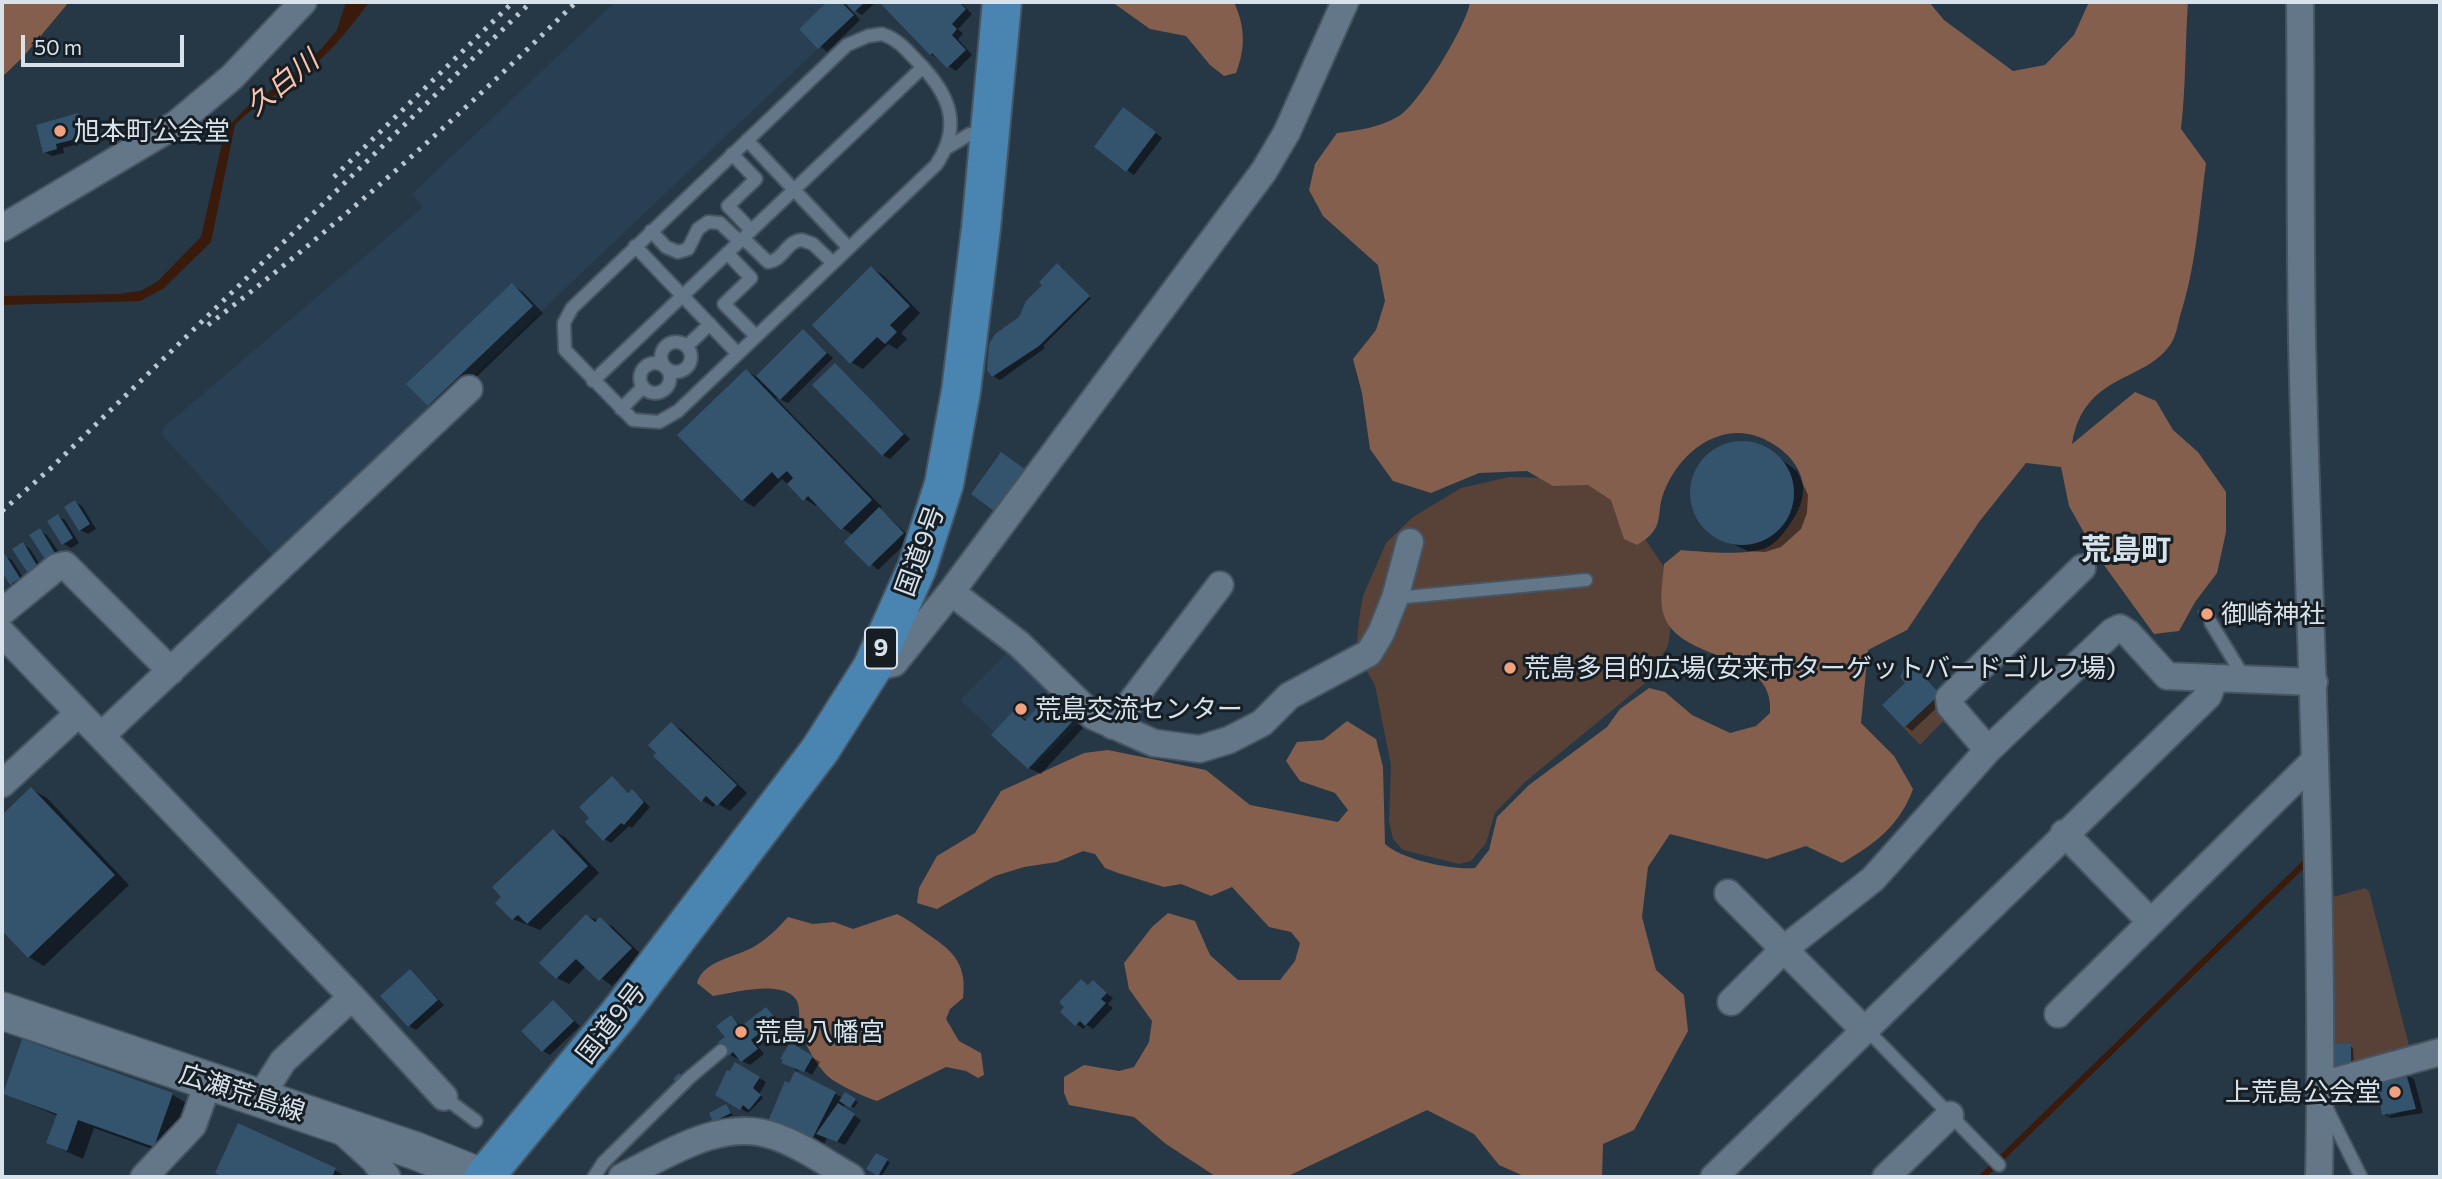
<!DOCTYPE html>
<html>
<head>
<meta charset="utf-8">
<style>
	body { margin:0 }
	#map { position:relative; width:2442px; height:1179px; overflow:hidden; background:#263746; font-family:Commissioner,sans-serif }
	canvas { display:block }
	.frame { position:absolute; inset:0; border:4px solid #d7e2eb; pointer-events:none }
	.scale { position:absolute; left:21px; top:35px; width:163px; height:32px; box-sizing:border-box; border:4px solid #d7e2eb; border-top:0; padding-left:9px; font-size:21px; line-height:24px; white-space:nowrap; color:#d7e2eb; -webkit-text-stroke:5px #161e24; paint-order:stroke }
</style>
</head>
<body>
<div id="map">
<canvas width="2442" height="1179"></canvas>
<div class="frame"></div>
<div class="scale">50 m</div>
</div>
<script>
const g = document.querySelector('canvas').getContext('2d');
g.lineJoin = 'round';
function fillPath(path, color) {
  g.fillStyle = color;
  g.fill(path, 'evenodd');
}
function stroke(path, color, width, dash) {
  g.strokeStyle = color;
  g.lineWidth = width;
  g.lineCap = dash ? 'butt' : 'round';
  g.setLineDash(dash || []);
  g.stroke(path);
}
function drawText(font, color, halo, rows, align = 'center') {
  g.font = font + ' Commissioner,"Noto Sans JP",sans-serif';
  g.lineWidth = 6;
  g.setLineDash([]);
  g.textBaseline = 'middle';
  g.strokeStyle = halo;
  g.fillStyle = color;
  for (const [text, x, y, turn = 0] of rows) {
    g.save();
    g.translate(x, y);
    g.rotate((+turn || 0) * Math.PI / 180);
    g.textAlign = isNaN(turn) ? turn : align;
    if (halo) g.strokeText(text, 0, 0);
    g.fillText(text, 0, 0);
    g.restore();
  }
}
fillPath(new Path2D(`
	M615 2H867L278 561 162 435 164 427 423 207 412 194Z
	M1012 648 1083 719 1033 768 960 700Z`), '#294054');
fillPath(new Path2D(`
	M1509 477 1587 479 1619 500 1668 573 1672 616 1668 646 1644 684 1525 782 1495 813 1486 843 1471 861 1459 864 1403 850 1393 839 1389 822 1391 765 1375 685 1356 653 1359 619 1363 596 1386 543 1413 517 1461 488Z
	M1934 700 1950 714 1920 745 1904 728Z
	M2365 888 2369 891 2411 1053 2348 1069 2333 1066 2329 898Z`), '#584237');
fillPath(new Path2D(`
	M2 2H69L23 57 2 77Z
	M1112 2H1234C1245 27 1246 47 1236 73L1224 76 1210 65 1186 36 1150 29Z
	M1470 2H1929L1944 20 2013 71 2045 65 2074 35 2089 2H2188C2185 45 2186 86 2181 129L2206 163C2199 215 2196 267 2180 316 2178 324 2176 335 2172 342 2146 384 2084 371 2072 444L2135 392 2156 401 2173 430 2198 452 2226 492V532L2217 573 2195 602 2179 631 2154 634 2096 554 2069 506 2061 467 2026 463 1979 522 1907 630 1868 650 1861 723 1894 756 1913 789C1900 825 1875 844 1842 863L1806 846 1767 859 1670 834 1648 867 1642 917 1656 970 1684 995 1688 1031 1634 1130 1603 1144 1602 1177H1526L1499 1165 1474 1134 1427 1110 1286 1177H1224L1215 1176 1166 1144 1134 1117 1069 1105 1064 1093V1077L1084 1065 1119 1071 1134 1067 1149 1042 1152 1021 1129 989 1124 963 1152 927 1168 913 1195 921 1210 955 1238 980H1280L1295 961 1300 943 1291 932 1269 927 1232 887 1211 896 1181 884 1164 887 1118 873 1105 868 1095 854 1083 851 1057 862 1024 867 995 876 937 909 917 903 919 888 937 856 975 833 1001 791 1084 753 1108 750 1206 770 1250 805 1338 822 1348 810 1335 793 1300 781 1286 761 1297 742 1323 740 1347 721 1376 739 1383 767 1385 844C1403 860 1451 870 1475 868L1489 850 1497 817 1529 785 1607 727 1620 709 1649 688 1665 692 1692 715 1730 733 1756 726 1770 713C1776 647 1671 665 1662 608 1660 595 1663 578 1664 564L1681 550C1703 552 1746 556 1766 548 1777 543 1786 530 1792 521 1799 511 1804 498 1803 486 1801 467 1788 453 1773 444 1730 416 1685 445 1666 487 1653 514 1669 526 1637 545L1624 539 1611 500 1588 485 1553 486 1527 471 1479 473 1431 493 1393 481 1370 449 1362 393 1353 359 1376 330 1385 301 1378 265 1323 216 1309 190 1315 164 1337 133C1359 130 1379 128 1399 116 1419 104 1467 25 1470 2Z
	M897 914C909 920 918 927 929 935 955 952 967 966 963 998L950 1009 946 1019 959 1041 981 1053 984 1075 978 1078 966 1071 946 1067 877 1101C867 1098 836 1084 829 1077 818 1068 805 1045 801 1031 797 1019 803 1005 793 996 775 981 734 993 713 996L697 983C703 960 738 957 755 946 768 938 778 928 788 917L813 924 834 922 853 929Z`), '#855f4d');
fillPath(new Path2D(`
	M346 2H369C348 32 325 58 296 81 276 97 253 105 235 125L211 242 164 288 140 301 2 305V296L118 294 140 291 157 282 201 237 225 130 248 106 286 80 322 48 337 30Z`), '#3a1a0a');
fillPath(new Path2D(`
	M830 2 848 5 847 2H876L862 15 849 7 860 20 827 52 801 29Z
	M881 2H960L972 14 958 29 963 34 958 39 972 55 956 71 931 54Z
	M1131 114 1162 138 1134 175 1127 170Z
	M77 115 85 120 90 141 63 148 64 153 52 156 45 152Z
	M1061 267 1091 298 1043 346 1045 348 1000 380 993 376 1022 317Z
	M871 268 883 275 920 313 901 333 907 339 897 349 888 344 863 369 851 362Z
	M512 285 523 292 543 313 440 412 429 405Z
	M803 331 833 358 788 403 775 397 882 507 880 509 911 538 878 570 846 542 853 535 842 528 818 504 816 506 805 499 782 479 754 507 743 500 746 371 757 377Z
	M835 365 910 439 890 459 883 455Z
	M1734 444H1751L1768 450 1797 471 1808 495 1807 513 1801 529 1781 547 1765 552 1748 551 1715 536 1697 517 1692 500 1693 483 1699 467 1718 449Z
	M75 502 82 506 96 529 88 534 80 530Z
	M58 516 65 520 79 543 71 548 64 544Z
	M40 531 47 535 62 557 53 562 46 558Z
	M23 544 30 549 44 571 36 576 29 572Z
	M5 556 12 560 26 582 18 588 11 583 2 569V558Z
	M1908 662 1946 699 1912 731 1905 726Z
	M1047 699 1083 728 1041 774 1029 768 1015 712 1028 721Z
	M671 724 682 730 747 793 730 811 717 803 713 807 702 800 658 753Z
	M612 779 630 794 632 792 639 796 650 807 632 828 629 826 611 843 604 839Z
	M31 789 47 798 129 885 44 966 29 957 2 928V817Z
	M553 831 565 837 599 873 540 930 513 919Z
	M587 916 612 926 642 955 612 986 586 966 569 984 557 978Z
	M410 971 444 1005 416 1030 409 1026Z
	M1082 981 1089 985 1093 983 1113 998 1108 1004 1113 1008 1093 1029 1087 1025 1083 1029 1062 1012Z
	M553 1002 580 1026 550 1055 543 1051Z
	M766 1009 783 1025 757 1045 764 1054 750 1065 730 1055 727 1037 731 1017 743 1027Z
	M23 1042 173 1095 188 1104 169 1155 94 1128 83 1159 48 1143 58 1116 5 1094Z
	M790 1044 820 1062 812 1075 800 1068 796 1073 843 1098 849 1096 858 1102 854 1108 846 1103 843 1108 861 1120 845 1145 827 1138 823 1146 783 1125 779 1097 797 1071 782 1058Z
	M2350 1046 2353 1048 2354 1067 2337 1065Z
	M736 1064 766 1082 759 1094 763 1098 748 1113 718 1095Z
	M2406 1075 2414 1079 2423 1113 2391 1118 2384 1114ZM2410 1109 2388 1116V1112Z
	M726 1106 733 1115 718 1122 715 1120Z
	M239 1126 335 1170 346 1177H226L218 1173Z
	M876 1155 890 1162 882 1176 868 1168Z`), '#0007');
stroke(new Path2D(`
	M1982 1177 2309 859`), '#3a1a0a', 6);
fillPath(new Path2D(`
	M827 2H841L854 15 818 49 799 29Z
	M844 2H865L854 12Z
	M879 2H959L966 9 952 24 957 29 952 35 966 50 947 68 932 53 930 55Z
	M1123 107 1156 132 1126 172 1094 147Z
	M78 113 84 137 56 144 57 149 43 153 36 125Z
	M1057 263 1090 296 1039 346 992 377 987 370 989 344 995 334 1019 317 1026 301 1042 285 1039 282Z
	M871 266 910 306 890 325 897 332 885 344 877 337 850 364 812 325Z
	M512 283 533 306 428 406 406 384Z
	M803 329 827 353 780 400 756 376Z
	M835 363 904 434 882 456 812 385Z
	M746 369 872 500 841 530 808 496 803 501 787 484 793 478 787 471 778 479 772 472 742 501 677 435Z
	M1690 493a52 52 0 1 1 104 0a52 52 0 1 1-104 0Z
	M1001 452 1029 472 998 514 971 494Z
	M75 500 90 524 79 531 64 507Z
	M879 507 904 533 869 567 844 542Z
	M58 514 73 538 62 545 47 521Z
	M40 528 55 553 45 559 29 535Z
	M23 542 38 567 28 573 12 549Z
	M5 554 20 578 10 585 2 572V556Z
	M2210 604 2217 616 2204 624 2197 611Z
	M1908 659 1940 694 1904 728 1882 705 1905 683 1900 677Z
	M1047 697 1073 721 1028 769 991 735 1014 710 1025 721Z
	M671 722 737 785 717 806 706 796 701 802 653 756 656 753 648 745Z
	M612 776 628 793 632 789 644 802 624 825 621 823 603 841 585 822 589 818 579 807Z
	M31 787 115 875 28 958 2 931V815Z
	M553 829 588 866 527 924 518 915 512 920 495 903 501 897 492 887Z
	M586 914 595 922 600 917 632 948 599 981 576 959 556 979 539 963Z
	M410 969 438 1000 408 1027 380 996Z
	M1081 979 1088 985 1093 980 1107 993 1101 999 1106 1003 1085 1026 1080 1021 1075 1026 1060 1012 1064 1007 1059 1002Z
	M553 1000 574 1021 542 1052 521 1031Z
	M766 1007 777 1020 751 1040 758 1049 741 1062 733 1052 729 1056 718 1042 725 1037 716 1026 731 1015 740 1027Z
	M22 1039 173 1093 154 1147 78 1120 67 1151 46 1143 57 1114 3 1094Z
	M790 1042 813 1056 804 1072 781 1063 783 1060 780 1059Z
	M2335 1044H2351V1066H2335Z
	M735 1062 760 1077 753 1088 761 1095 749 1110 743 1105 740 1110 715 1095 727 1070 730 1071Z
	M795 1071 836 1092 811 1141 769 1119 785 1081 789 1083Z
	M679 1073 692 1086 686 1092 673 1079Z
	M2406 1073 2416 1109 2382 1115 2376 1081Z
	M845 1092 856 1099 850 1108 839 1101Z
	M838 1103 855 1114 837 1142 816 1134Z
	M726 1104 731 1113 713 1122 709 1113Z
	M238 1123 336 1168 332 1177H224L215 1173Z
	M876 1153 888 1159 878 1176 866 1169Z`), '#34536d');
const service = new Path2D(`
	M882 34C897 39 905 48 916 60 948 92 964 124 936 165L678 411 659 422 633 420 565 350 564 323 572 308 847 45 868 36Z
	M747 140 849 248
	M948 147 970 134 986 135
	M732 154 756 179 728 206 751 230
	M651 231 666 247 678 252 688 249 698 229 708 222 720 223 739 241
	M743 238 768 262C784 260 786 241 802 240L813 244 833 263
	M635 246 738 354
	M727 253 751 278 724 304 756 336
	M661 357a15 15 0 1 1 30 0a15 15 0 1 1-30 0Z
	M687 346 710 324
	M640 378a15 15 0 1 1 30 0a15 15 0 1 1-30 0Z
	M593 381 923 67
	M621 409 643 387
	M1395 598 1586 580
	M2211 623 2245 679
	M1865 1028 1999 1165
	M444 1097 476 1121
	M2325 1105 2361 1177
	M594 1177 603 1163 689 1078 721 1051`);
const minor = new Path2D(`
	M2300 2C2301 114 2300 226 2302 339 2308 618 2325 898 2319 1177
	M2 228 175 125 232 77 303 2
	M951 592 1019 644 1093 716 1154 743 1200 749 1229 740 1262 723 1289 696 1369 653 1381 633 1395 598 1410 542
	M2 612 57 567 65 565 171 671
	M2 633 352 997 283 1061 259 1099
	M872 668 894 663 951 592 1264 171 1287 132 1345 2
	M1113 726 1220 585
	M101 736 469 389
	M1988 750 1950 706 1949 698 2082 568
	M2 784 79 713
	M2064 833 2151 922
	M1728 893 1864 1030
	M352 997 444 1097
	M1731 1002 1784 949 1873 879 1988 750 2112 632 2120 628 2128 633 2167 676 2215 678
	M2058 1014 2314 761
	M2321 1085 2440 1052
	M342 1131 374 1160 387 1177
	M144 1177 193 1125 208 1083
	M622 1177C667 1155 722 1117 774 1136 801 1145 826 1163 851 1177
	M1714 1177 2208 696 2215 678 2314 682
	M1886 1177 1950 1115`);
const secondary = new Path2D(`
	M2 1011 416 1151 481 1177`);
const trunk = new Path2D(`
	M484 1177 619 1014 820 750 872 668 917 568 944 484 961 391 981 228 1002 2`);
stroke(service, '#465561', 16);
stroke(minor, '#465561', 30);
stroke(secondary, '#465561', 40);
stroke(trunk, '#465561', 42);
stroke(service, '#647788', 12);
stroke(minor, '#647788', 26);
stroke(secondary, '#647788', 37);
stroke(trunk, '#4a84b1', 38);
stroke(new Path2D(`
	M334 177 513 2
	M208 325C338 226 460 116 576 2
	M2 511 50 469 531 2`), '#bac6d0', 5, [3.5, 7]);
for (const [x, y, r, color] of [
	[60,131,7,"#f1a17d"],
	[2207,614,7,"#f1a17d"],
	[1510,668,7,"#f1a17d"],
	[1021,709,7,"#f1a17d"],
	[741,1032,7,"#f1a17d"],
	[2395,1092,7,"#f1a17d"]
]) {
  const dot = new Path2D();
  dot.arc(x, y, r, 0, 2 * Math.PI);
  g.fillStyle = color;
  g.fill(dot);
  stroke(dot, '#161e24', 2.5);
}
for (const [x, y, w] of [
	[881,648,32]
]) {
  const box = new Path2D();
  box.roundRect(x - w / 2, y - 20.5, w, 41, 5);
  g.fillStyle = '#161e24';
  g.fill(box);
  stroke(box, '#d7e2eb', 2);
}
drawText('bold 24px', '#d7e2eb', null, [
	["9",881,648]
]);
drawText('26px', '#d7e2eb', '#161e24', [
	["旭本町公会堂",74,131],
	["御崎神社",2221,614],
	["荒島多目的広場(安来市ターゲットバードゴルフ場)",1524,668],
	["荒島交流センター",1035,709],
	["荒島八幡宮",755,1032],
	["上荒島公会堂",2381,1092,"right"]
], 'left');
drawText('26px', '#d7e2eb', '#161e24', [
	["国道9号",920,551,-70],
	["国道9号",611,1023,-52],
	["広瀬荒島線",242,1093,18]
]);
drawText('italic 28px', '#f9c3ab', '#161e24', [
	["久白川",282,83,-39]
]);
drawText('bold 30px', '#d7e2eb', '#161e24', [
	["荒島町",2126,550]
]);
</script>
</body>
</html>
